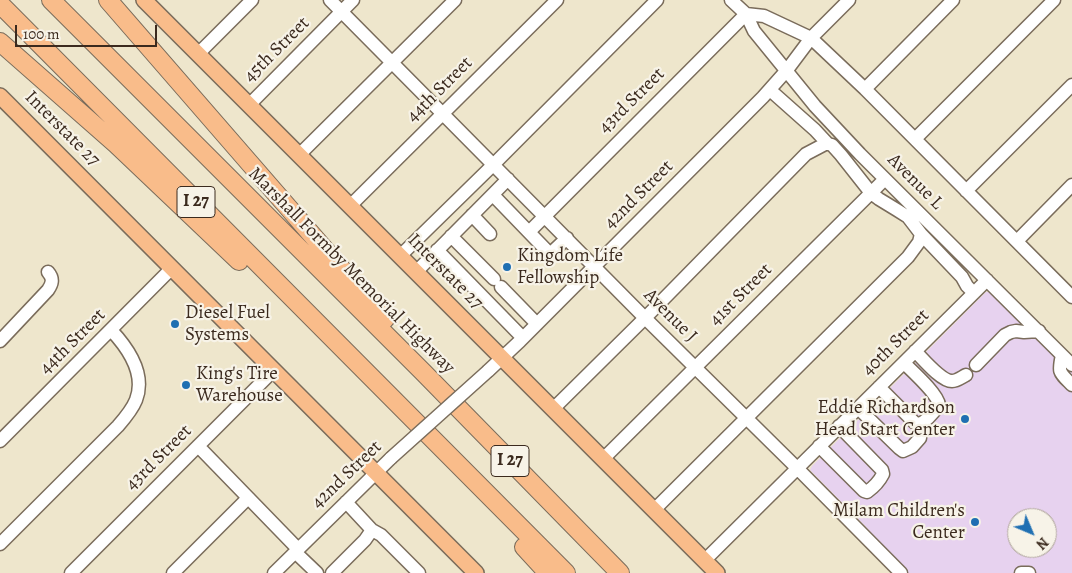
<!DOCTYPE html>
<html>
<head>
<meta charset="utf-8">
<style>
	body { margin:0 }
	#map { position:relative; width:1072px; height:573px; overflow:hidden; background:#eee6cc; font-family:Alegreya,serif }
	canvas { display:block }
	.north { position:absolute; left:1007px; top:508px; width:50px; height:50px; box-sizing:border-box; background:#f7f3e8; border:1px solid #aca397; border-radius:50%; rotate:135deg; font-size:14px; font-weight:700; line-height:20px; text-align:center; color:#3b2a1e }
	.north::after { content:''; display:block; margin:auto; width:18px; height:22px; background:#1f6fb2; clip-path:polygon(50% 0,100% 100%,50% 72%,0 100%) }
	.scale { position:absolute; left:15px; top:25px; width:142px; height:22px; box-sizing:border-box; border:2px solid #3b2a1e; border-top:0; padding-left:6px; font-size:15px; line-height:18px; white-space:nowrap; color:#3b2a1e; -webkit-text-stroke:4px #f7f3e8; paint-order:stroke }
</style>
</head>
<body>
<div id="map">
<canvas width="1072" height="573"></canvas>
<div class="north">N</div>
<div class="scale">100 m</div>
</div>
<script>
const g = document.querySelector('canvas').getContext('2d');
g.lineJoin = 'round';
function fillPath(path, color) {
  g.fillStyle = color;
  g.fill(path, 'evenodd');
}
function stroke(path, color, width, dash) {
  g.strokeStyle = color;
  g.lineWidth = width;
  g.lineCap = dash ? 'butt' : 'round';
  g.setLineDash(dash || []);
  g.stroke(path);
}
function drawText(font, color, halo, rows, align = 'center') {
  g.font = font + ' Alegreya,serif';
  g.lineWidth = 4.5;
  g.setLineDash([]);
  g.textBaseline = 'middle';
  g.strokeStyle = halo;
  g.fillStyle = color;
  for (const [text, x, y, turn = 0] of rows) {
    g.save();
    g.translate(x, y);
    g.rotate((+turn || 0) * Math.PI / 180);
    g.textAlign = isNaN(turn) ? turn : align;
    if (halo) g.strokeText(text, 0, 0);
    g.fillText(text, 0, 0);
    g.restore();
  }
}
fillPath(new Path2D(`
	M986 292H992L1072 372V573H906L866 527 810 470 812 466ZM1017 518H1047V548H1017Z`), '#e7d2ef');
const minor = new Path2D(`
	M330 0 544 216 645 318 797 468 901 573
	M731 0 746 14 754 31 815 106 860 154 1072 365
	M746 14 764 16 811 38 865 89 1072 297
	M198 54 252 0
	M865 89 953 0
	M770 90 815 130 828 144 832 145 841 155 871 193 879 199 897 210 908 217 921 234 962 277 967 286 974 293
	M249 105 353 0
	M915 139 1054 0
	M299 155 455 0
	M966 191 1072 85
	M493 195 550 254 567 238
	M350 206 557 0
	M472 215 490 234
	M529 232 746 14
	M451 236 494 279
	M1017 241 1072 185
	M437 250 523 338
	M400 256 493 165 657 0
	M416 272 508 179
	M501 287 537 324
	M0 341 48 290C52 284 54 279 48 272
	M915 351C923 359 941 381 952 381 957 381 962 377 966 375
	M1062 355C1058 373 1059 372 1072 385
	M976 365 1005 335 1011 332 1016 331 1024 332 1039 331
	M488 371 520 341 763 97 787 70 811 38 849 0
	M879 387 915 423 920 424C928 420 934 412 939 405 938 394 912 371 904 363
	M858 408 899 448 903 451 912 447 920 438V424
	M553 409 645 318 806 154 825 144H828
	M0 441 172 268
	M198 446 298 549
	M819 446 864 491 867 492C874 487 879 482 883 474L882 470 839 426
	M603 459 885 179
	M346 502 372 530 381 535 419 573
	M654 510 908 257 919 242 921 234
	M0 544 118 426C125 418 132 410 136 400 146 374 128 348 111 330
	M295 552 317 573
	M705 560 987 280
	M71 573 274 370
	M173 573 248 498
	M274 573 391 458
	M332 573 365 540 372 530
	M1021 573H1029`);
const major = new Path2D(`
	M144 0 717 573
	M0 96 476 573`);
const highway = new Path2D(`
	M51 0 423 372 620 573
	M108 0 385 319
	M0 4 566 573
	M0 42 116 144 239 261
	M524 547 548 573`);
stroke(minor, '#7a6c5b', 15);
stroke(major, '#7a6c5b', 18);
stroke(highway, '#7a6c5b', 20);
stroke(minor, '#fff', 12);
stroke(major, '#f9bc8a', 15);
stroke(highway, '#f9bc8a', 18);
const minorBridge = new Path2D(`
	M391 458 488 371`);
stroke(minorBridge, '#7a6c5b', 15, []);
stroke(minorBridge, '#fff', 12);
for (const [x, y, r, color] of [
	[507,267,5,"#1f6fb2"],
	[175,324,5,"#1f6fb2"],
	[186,385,5,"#1f6fb2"],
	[965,419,5,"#1f6fb2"],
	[975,522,5,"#1f6fb2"]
]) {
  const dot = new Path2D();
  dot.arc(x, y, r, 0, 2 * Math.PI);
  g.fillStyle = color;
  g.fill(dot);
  stroke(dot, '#f7f3e8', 2);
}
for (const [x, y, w] of [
	[196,202,38],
	[510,461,38]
]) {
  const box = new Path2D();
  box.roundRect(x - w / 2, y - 15.5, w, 31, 4);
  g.fillStyle = '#f7f3e8';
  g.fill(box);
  stroke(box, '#3b2a1e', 1);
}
drawText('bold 18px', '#3b2a1e', null, [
	["I 27",196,202],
	["I 27",510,461]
]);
drawText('19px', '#3b2a1e', '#f7f3e8', [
	["45th Street",277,50,-45],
	["44th Street",440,90,-45],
	["43rd Street",632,101,-45],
	["Interstate 27",62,129,45],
	["Avenue L",915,182,45],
	["42nd Street",639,195,-45],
	["Marshall Formby Memorial Highway",351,271,45],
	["Interstate 27",445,272,45],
	["41st Street",741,295,-45],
	["Avenue J",670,316,45],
	["44th Street",73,342,-45],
	["40th Street",896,343,-45],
	["43rd Street",159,458,-45],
	["42nd Street",347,475,-44]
]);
drawText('19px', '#3b2a1e', '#f7f3e8', [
	["Kingdom Life",517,256],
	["Fellowship",517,278],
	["Diesel Fuel",185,313],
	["Systems",185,335],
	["King's Tire",196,374],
	["Warehouse",196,396],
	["Eddie Richardson",955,408,"right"],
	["Head Start Center",955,430,"right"],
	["Milam Children's",965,511,"right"],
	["Center",965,533,"right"]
], 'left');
</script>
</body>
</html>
